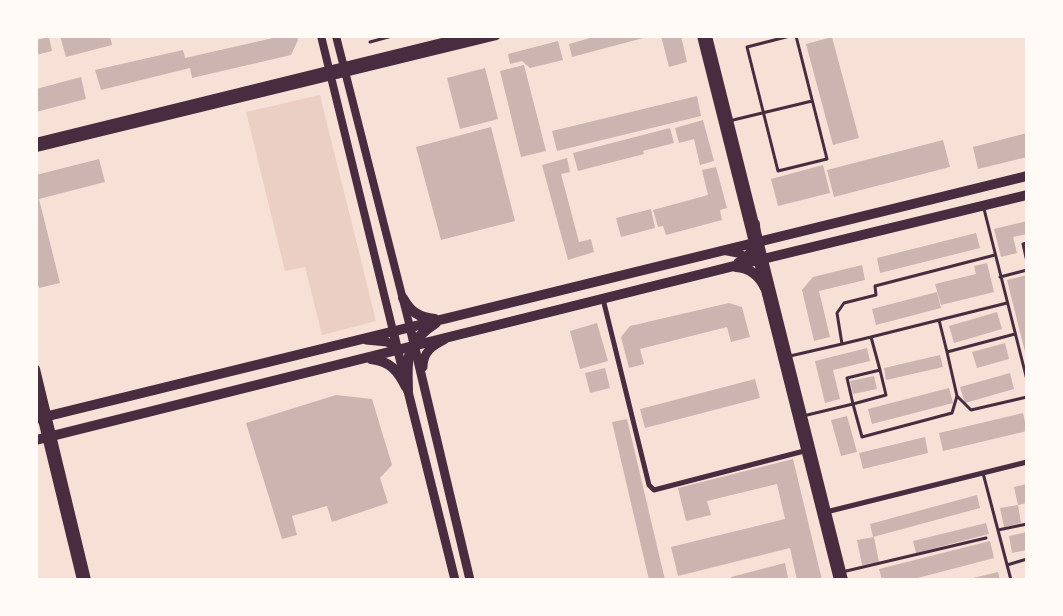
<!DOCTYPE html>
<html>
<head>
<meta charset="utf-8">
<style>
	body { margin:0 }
	#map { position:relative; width:1063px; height:616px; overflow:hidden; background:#f7e1d7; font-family:Overpass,sans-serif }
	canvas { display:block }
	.frame { position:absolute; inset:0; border:38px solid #fffaf5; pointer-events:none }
</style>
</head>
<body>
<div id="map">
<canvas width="1063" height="616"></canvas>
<div class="frame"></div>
</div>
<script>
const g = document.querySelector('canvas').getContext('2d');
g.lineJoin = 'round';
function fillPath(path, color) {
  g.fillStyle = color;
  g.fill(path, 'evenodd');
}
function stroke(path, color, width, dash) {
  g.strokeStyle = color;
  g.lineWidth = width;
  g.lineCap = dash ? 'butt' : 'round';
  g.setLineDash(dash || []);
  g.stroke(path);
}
fillPath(new Path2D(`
	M320 95 376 321 322 335 305 267 285 271 246 112Z`), '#ebcfc5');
fillPath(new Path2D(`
	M60 36H110L112 45 66 57Z
	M273 36H297L298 40 291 55 192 78 190 68 101 90 95 70 183 50 185 58 273 38Z
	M597 36H647V37L572 57 569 44Z
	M661 36H681L687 62 669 67Z
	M49 37 52 51 36 55V40Z
	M832 37 859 138 833 145 806 44Z
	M558 41 563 60 530 68 522 61 510 64 508 54Z
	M524 65 546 151 521 157 500 71Z
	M485 68 498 119 460 129 447 78Z
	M81 77 86 99 36 112V89Z
	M697 96 701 116 557 151 552 131Z
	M703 120 714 161 700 165 694 139 679 143 675 128Z
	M491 127 515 221 441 240 416 147Z
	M670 128 674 143 643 151 644 154 578 171 573 153Z
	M1027 133V157L978 169 973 147Z
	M943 140 950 167 834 197 827 170Z
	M567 158 570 172 561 174 579 242 591 239 594 252 568 260 542 165Z
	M99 159 105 182 39 199 60 283 39 288 36 279V175Z
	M823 165 830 193 778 206 771 179Z
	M716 167 727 208 720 210 722 220 666 235 663 226 658 227 653 210 708 195 702 170Z
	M651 209 655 228 621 237 616 218Z
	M1027 221V234L1013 237 1017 253 1001 257 994 229Z
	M976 233 980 248 880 273 877 258Z
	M987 263 994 292 941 305 935 284 976 274 974 266Z
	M862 265 865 280 819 291 830 337 814 341 802 290 813 277Z
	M1027 275V293H1025L1027 301 1026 356 1007 280Z
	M937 292 941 308 876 325 872 309Z
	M729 303 742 307 750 337 731 342 727 327 640 349 644 364 629 368 621 337 630 326Z
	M997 312 1002 329 954 343 949 326Z
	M597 323 608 361 580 369 570 331Z
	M1005 343 1009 359 977 368 972 352Z
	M867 348 870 361 833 370 840 399 825 403 815 361Z
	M940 355 943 367 886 380 884 368Z
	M605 368 610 388 590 393 585 373Z
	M1010 373 1014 389 965 403 960 387Z
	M874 376 877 389 853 394 850 381Z
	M755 379 760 398 645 428 640 409Z
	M949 388 953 403 872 424 868 409Z
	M336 395 372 399 392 465 380 478 388 503 332 522 327 506 292 516 297 535 282 539 246 423Z
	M1023 413 1027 431 943 451 939 433Z
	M847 416 857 452 841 456 831 420Z
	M627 419 665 580H649L612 422Z
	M925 437 928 453 863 469 859 453Z
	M793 459 822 580H797L790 548 678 576 671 547 785 519 777 484 707 501 711 515 686 521 678 488Z
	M1027 484V503L1018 505 1014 487Z
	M977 495 980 508 873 537 870 524Z
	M1018 505 1021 523 1004 527 1000 508Z
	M986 523 989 534 916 553 913 541Z
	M1027 532V550L1012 553 1009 536Z
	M874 537 879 562 862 565 857 540Z
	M990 541 994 558 910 580H882L879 569Z
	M785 563 788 578 781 580H732L731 577Z
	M998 572 1000 580H969V579Z`), '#ccb4b1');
stroke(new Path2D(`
	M790 36 747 47 778 171 827 159 796 36
	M370 42 392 36
	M729 121 812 101
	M984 209 1027 380
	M1027 243 1023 244 1027 262
	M1000 277 1027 270
	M939 320 947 352 1015 334
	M871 337 1007 303
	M947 352 957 396 971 410 1027 397
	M790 356 842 344 837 313 844 303 876 295 875 286 995 255
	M880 370 886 395 853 404 862 437 952 413 957 396
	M803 416 853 404 847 378 880 370 871 337 842 344
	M983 473 1011 580
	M998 530 1027 524
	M1007 565 1027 559
	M842 572 986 538`), '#4a2c40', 3);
stroke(new Path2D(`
	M603 299 649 485 654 490 808 450
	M826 512 1027 462`), '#4a2c40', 5);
stroke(new Path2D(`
	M321 36 393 331
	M336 36 410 327
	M701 36 838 580
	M708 36 844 580
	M36 142 467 36
	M36 148 496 36
	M725 251 740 254 750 258
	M36 369 87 580
	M36 395 81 580`), '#4a2c40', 8);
stroke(new Path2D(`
	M410 327 470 580
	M393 331 455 580
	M366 340 387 342 399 348
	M423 367C423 352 432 346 444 340`), '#4a2c40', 9);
stroke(new Path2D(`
	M738 263C754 255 757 242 755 224
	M736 267C750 268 759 275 765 288
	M403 298C410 311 419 318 435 319
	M371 359C390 361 398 371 406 387
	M408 390C407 357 406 342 436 323
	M36 419 1027 176
	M36 440 730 267 1027 195`), '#4a2c40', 10);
</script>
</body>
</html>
